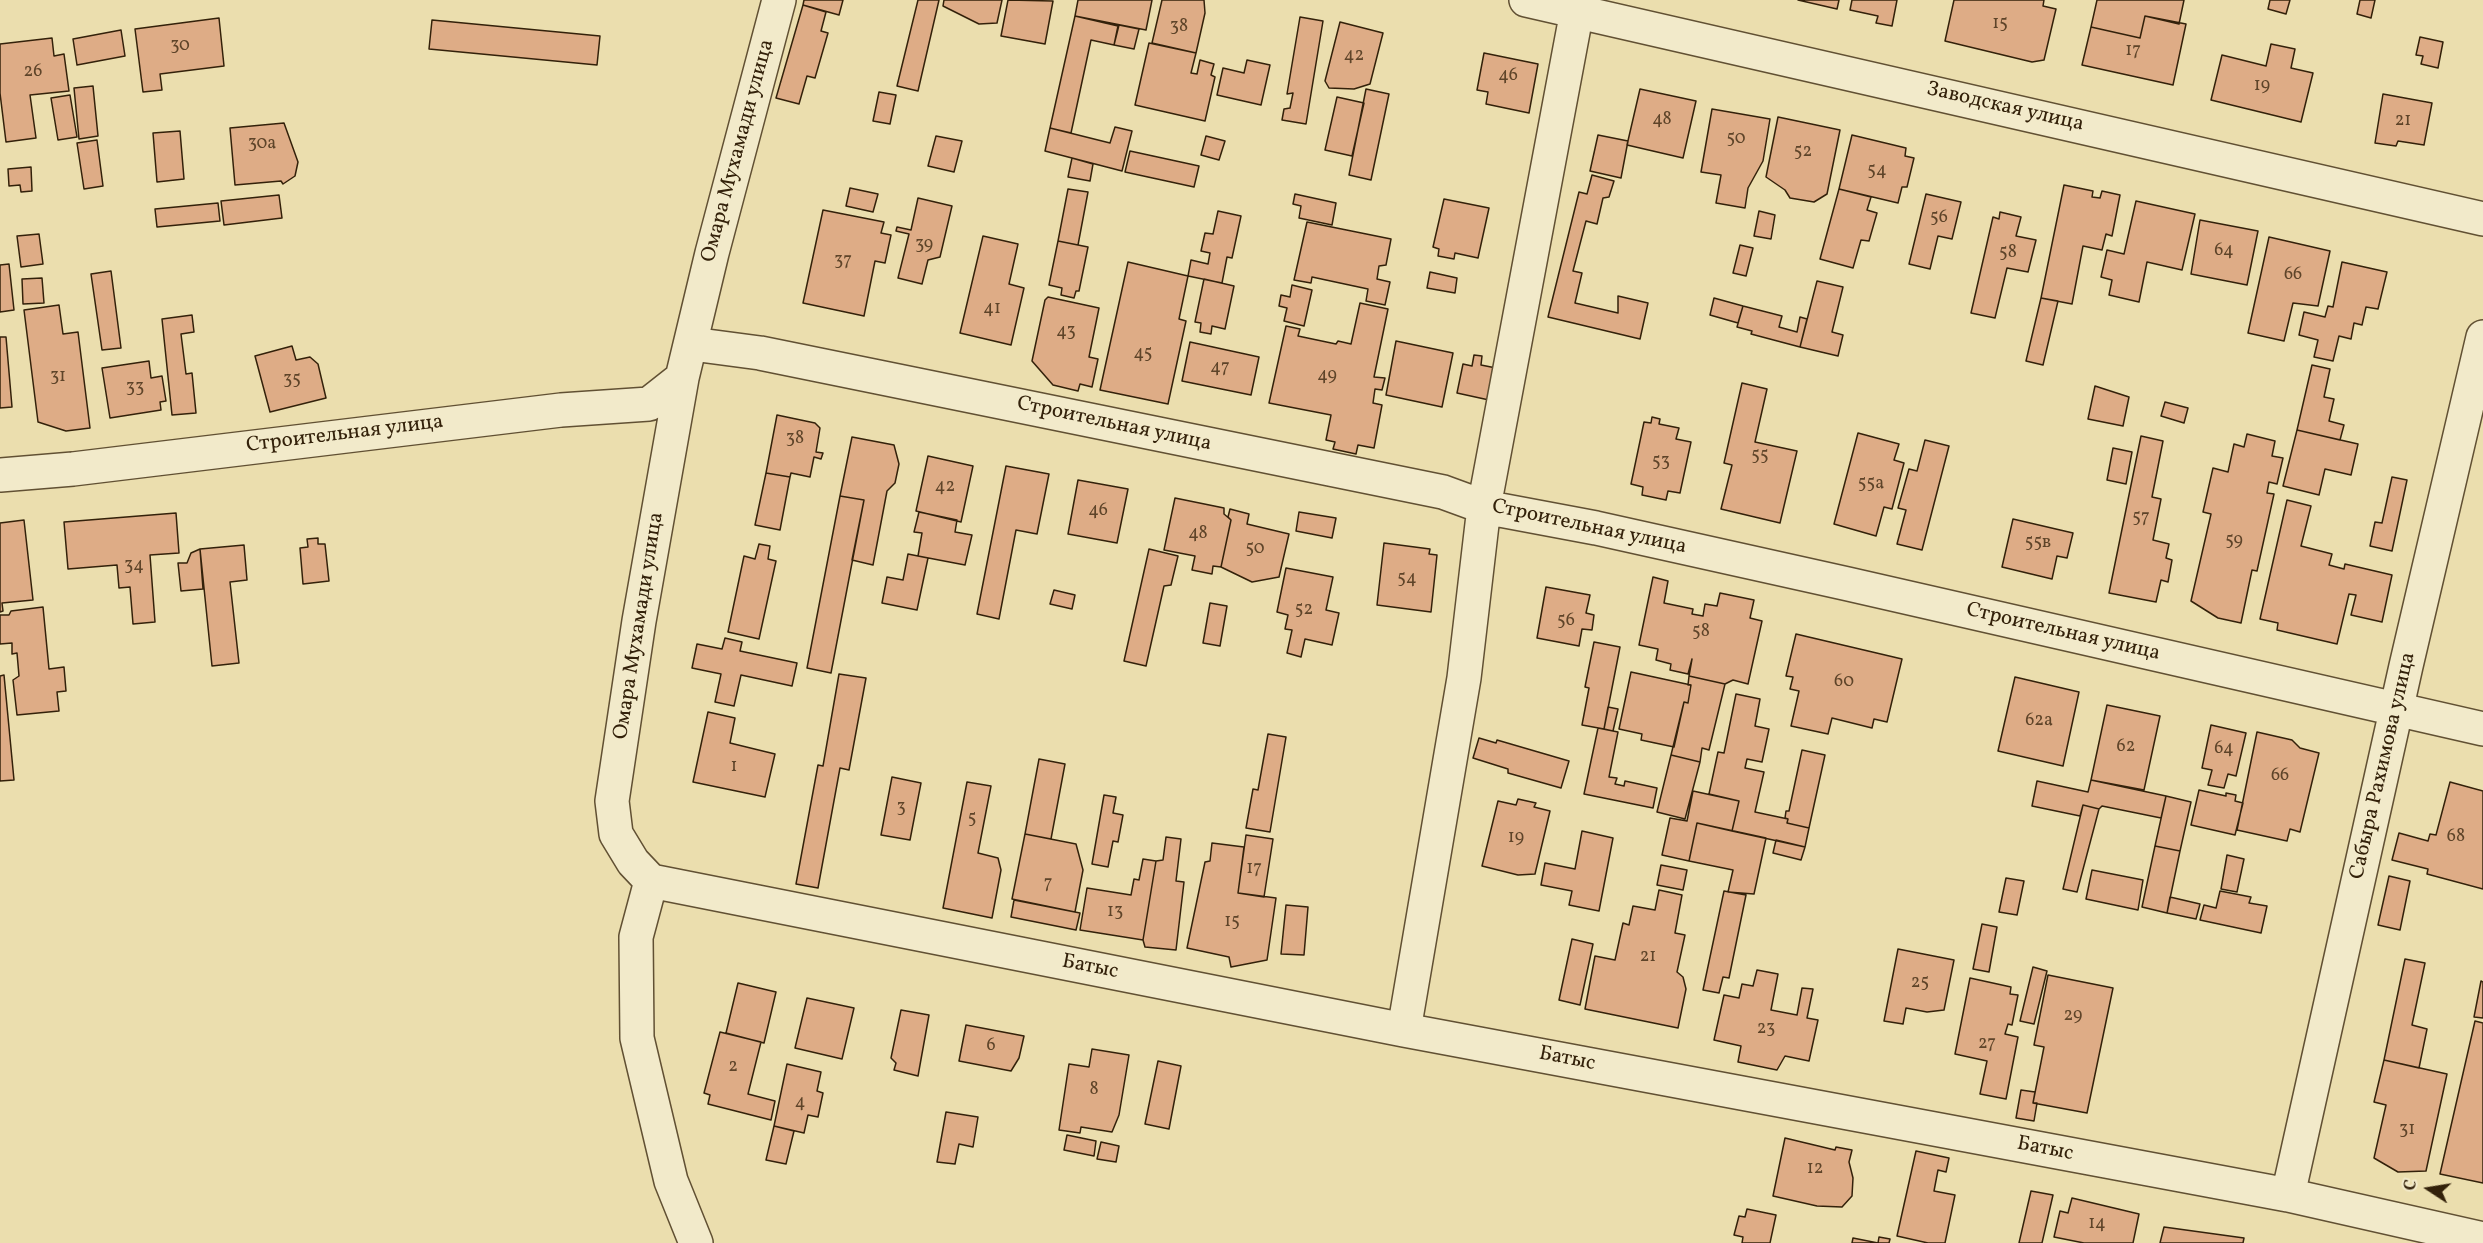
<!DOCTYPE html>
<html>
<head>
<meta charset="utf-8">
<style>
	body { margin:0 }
	#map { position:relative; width:2483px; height:1243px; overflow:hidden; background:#ebdeae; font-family:Vollkorn,serif }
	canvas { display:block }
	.north { position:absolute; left:2399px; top:1159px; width:60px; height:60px; -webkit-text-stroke:4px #f2eaca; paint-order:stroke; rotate:282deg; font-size:16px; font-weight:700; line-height:24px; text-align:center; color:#33210a }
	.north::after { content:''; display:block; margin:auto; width:21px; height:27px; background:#33210a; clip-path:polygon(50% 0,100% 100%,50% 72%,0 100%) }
</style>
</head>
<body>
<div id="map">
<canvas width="2483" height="1243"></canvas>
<div class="north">С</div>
</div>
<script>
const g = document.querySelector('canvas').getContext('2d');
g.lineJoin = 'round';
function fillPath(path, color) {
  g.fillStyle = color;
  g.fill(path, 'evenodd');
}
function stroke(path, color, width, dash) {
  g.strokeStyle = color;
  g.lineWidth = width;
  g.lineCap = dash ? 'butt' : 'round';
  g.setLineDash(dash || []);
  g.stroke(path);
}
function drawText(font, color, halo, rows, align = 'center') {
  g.font = font + ' Vollkorn,serif';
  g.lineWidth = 4.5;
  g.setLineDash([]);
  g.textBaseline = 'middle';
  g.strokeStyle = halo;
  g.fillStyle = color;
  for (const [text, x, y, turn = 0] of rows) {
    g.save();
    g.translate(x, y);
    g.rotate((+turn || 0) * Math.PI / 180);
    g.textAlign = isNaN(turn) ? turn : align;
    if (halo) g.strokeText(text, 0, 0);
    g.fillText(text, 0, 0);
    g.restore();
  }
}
const building = new Path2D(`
	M804 0H843L839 15 803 5Z
	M918 0H939L918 91 897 86Z
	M944 0H1002L997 23 979 24 943 6Z
	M1008 0 1053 1 1045 44 1001 36Z
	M1078 0H1152L1146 30 1075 16Z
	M1162 0H1204L1205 13 1196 53 1152 43Z
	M1798 0H1839L1837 9Z
	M1852 0H1897L1892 26 1876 23 1878 16 1850 10Z
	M1954 0H2044L2043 6 2056 9 2044 60 2032 62 1945 41Z
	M2097 0H2184L2179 24 2145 16 2140 38 2091 27Z
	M2270 0H2290L2286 14 2268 9Z
	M2360 0H2375L2371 18 2357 14Z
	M803 5 826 12 821 31 828 33 815 78 807 76 799 104 776 98Z
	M1075 16 1118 26 1114 45 1091 40 1071 133 1050 128Z
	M2145 16 2186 24 2173 85 2082 65 2091 27 2140 38Z
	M1300 17 1323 21 1306 124 1282 120 1284 109 1290 108 1293 93 1287 94Z
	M219 18 224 66 160 74 162 90 143 92 135 29Z
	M432 20 600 36 597 65 429 49Z
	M1340 22 1383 33 1370 84 1354 89 1329 88 1325 81Z
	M1119 25 1139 29 1134 49 1114 45Z
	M121 30 125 56 77 65 73 39Z
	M2420 37 2443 42 2438 68 2421 64 2423 56 2416 55Z
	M52 38 54 56 64 54 69 91 30 95 36 138 6 142 0 93V44Z
	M1149 43 1196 53 1191 73 1197 74 1200 60 1214 64 1211 75 1215 77 1205 121 1135 105Z
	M2271 44 2295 49 2291 68 2313 73 2301 122 2211 100 2222 55 2266 66Z
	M1484 53 1538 64 1529 113 1486 104 1488 92 1477 90Z
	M1247 60 1270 65 1261 105 1217 95 1223 68 1244 73Z
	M93 86 98 136 79 139 74 88Z
	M1366 89 1389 94 1371 180 1349 175Z
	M1640 89 1696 101 1683 158 1627 145Z
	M879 92 896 95 890 124 873 121Z
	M2383 94 2432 103 2424 145 2398 141 2396 146 2375 143Z
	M70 95 77 137 58 140 51 98Z
	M1337 97 1364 103 1352 156 1325 150Z
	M1712 109 1770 119 1763 161 1748 188 1745 208 1716 203 1721 175 1701 172Z
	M1778 117 1840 130 1827 194 1814 202 1790 198 1785 190 1766 177Z
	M284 123 298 162 295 176 283 184 281 181 235 185 230 128Z
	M1115 127 1132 131 1122 171 1045 151 1050 128 1110 143Z
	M180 131 184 179 157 182 153 133Z
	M1598 135 1628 141 1621 178 1590 171Z
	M1852 135 1906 148 1905 156 1914 158 1907 187H1902L1898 203 1839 189Z
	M936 136 962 141 954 172 928 166Z
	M1206 136 1225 141 1219 160 1201 155Z
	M97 140 103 186 84 189 77 143Z
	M1130 151 1199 166 1194 187 1125 172Z
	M1072 158 1093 164 1090 181 1068 177Z
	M31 167 32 191 21 192 20 185 9 186 8 169Z
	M1592 175 1614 181 1609 197 1603 198 1597 224 1586 221 1573 271 1582 273 1575 303 1618 313V296L1648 303 1640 339 1548 317 1579 192 1587 194Z
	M2064 185 2093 191 2092 197 2100 198 2102 191 2120 195 2112 236 2106 234 2102 250 2083 246 2072 304 2041 298Z
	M850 188 878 194 873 212 846 206Z
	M1068 189 1088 192 1078 245 1058 241Z
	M1839 189 1871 197 1867 210 1877 213 1869 241 1861 240 1853 268 1820 259Z
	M1295 194 1336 203 1332 225 1299 218 1301 206 1293 204Z
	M1926 194 1961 202 1952 239 1938 236 1930 269 1909 264Z
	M279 195 282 218 224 225 221 201Z
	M918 198 952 206 940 257 928 260 922 284 898 278 909 234 896 231 897 227 911 230Z
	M1444 199 1489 208 1478 258 1455 253 1454 259 1438 256 1439 249 1433 247Z
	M2136 201 2195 214 2182 270 2147 262 2139 302 2109 295 2112 280 2101 277 2107 250 2124 254Z
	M218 203 220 221 157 227 155 209Z
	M823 210 884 222 881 233 891 235 885 263 875 261 864 316 803 303Z
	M1218 211 1241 216 1232 258 1227 257 1222 283 1188 276 1191 260 1208 264 1210 253 1201 251 1205 233 1213 234Z
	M1759 211 1775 215 1771 239 1754 236Z
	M2000 212 2021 217 2016 236 2036 240 2028 272 2007 268 1995 318 1971 313 1993 217 1999 219Z
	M2200 220 2258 231 2247 285 2191 274Z
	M1307 222 1391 239 1386 265 1379 266 1377 279 1390 282 1385 305 1366 301 1368 289 1312 277 1311 283 1294 280Z
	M39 234 43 264 21 267 17 236Z
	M983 236 1018 244 1009 284 1024 288 1011 345 960 333Z
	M2269 237 2330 251 2318 306 2293 303 2284 341 2248 333Z
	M1058 241 1088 247 1079 291H1076L1074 298 1061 295 1062 288 1049 285Z
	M1740 245 1753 248 1746 276 1733 273Z
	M1128 262 1188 276 1179 319 1186 321 1168 404 1100 390Z
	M2342 262 2387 272 2378 309 2366 307 2362 325 2354 323 2351 339 2339 336 2333 361 2314 357 2318 340 2299 335 2304 312 2325 317 2328 306 2333 307Z
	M9 264 14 310 0 312V265Z
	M111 271 121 348 102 350 91 274Z
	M1430 272 1457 278 1455 293 1427 288Z
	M42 278 44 303 23 304 22 279Z
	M1204 279 1234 286 1225 329 1212 326 1211 334 1200 332 1201 323 1195 322Z
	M1817 281 1843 287 1832 332 1843 335 1838 356 1800 347Z
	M1292 285 1312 290 1304 326 1284 321 1287 308 1279 306 1281 295 1290 297Z
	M1048 297 1099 308 1089 357 1098 359 1092 387 1080 384 1078 391 1053 385 1032 361 1045 300Z
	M1714 298 1743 306 1738 323 1710 315Z
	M2041 298 2058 301 2043 365 2026 361Z
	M1360 303 1388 309 1374 377 1385 378 1382 390 1375 389 1373 403 1382 405 1374 448 1358 445 1356 454 1333 449 1335 442 1326 440 1331 415 1269 403 1286 326 1300 329 1298 336 1336 344 1338 341 1351 344Z
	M59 305 63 334 78 332 90 428 66 431 38 422 24 310Z
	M1743 306 1782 316 1779 327 1797 332 1800 317 1807 319 1800 347 1751 334 1752 331 1737 327Z
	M192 315 194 332 181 334 186 374 192 373 196 413 172 415 162 319Z
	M0 337H6L12 407 0 408Z
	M1396 341 1453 353 1442 407 1386 395Z
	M1190 342 1259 357 1251 395 1182 381Z
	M292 346 296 360 310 357 318 364 326 398 270 412 255 356Z
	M1474 355 1482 356 1481 365 1496 368 1489 400 1457 393 1463 364 1472 366Z
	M149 361 151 378 162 376 166 401 160 402 161 410 110 418 102 368Z
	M2312 365 2330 369 2324 397 2334 399 2329 421 2344 425 2340 440 2297 430Z
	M1742 383 1767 389 1755 442 1797 451 1780 523 1721 509 1732 465 1724 463Z
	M2095 386 2129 397 2123 426 2088 419Z
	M2165 402 2188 408 2184 423 2161 416Z
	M777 415 815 423 820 428 816 452 823 453 821 459 814 457 810 477 791 473 790 477 766 473Z
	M1652 417 1660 419 1659 424 1679 428 1676 439 1691 442 1680 493 1668 491 1666 500 1642 495 1643 487 1631 484 1644 422 1651 423Z
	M2297 430 2358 444 2351 475 2325 469 2319 495 2283 486Z
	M1858 433 1899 444 1894 460 1904 463 1892 509 1884 507 1876 536 1834 524Z
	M2247 434 2275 441 2272 456 2283 458 2277 484 2269 482 2267 493 2274 494 2257 571 2252 570 2241 623 2218 618 2191 601 2211 514 2203 512 2213 468 2228 472 2234 444 2244 447Z
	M2141 436 2163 441 2152 497 2161 499 2153 540 2169 544 2166 558 2172 560 2168 582 2161 580 2156 602 2109 593Z
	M852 437 894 445 899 464 895 483 887 491 873 565 852 560 864 500 840 496Z
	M1925 440 1949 446 1922 550 1897 544 1906 510 1898 508 1909 469 1917 471Z
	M2113 448 2132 452 2126 484 2107 480Z
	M928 456 973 466 961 522 916 511Z
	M1006 466 1049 474 1037 534 1016 530 999 619 977 614Z
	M766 473 790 477 780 530 755 525Z
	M2392 477 2407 480 2392 551 2370 546 2375 522 2382 523Z
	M1078 480 1128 489 1117 543 1068 534Z
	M840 496 864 500 831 673 807 668Z
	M1175 498 1224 508V514L1231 520 1221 567 1213 566 1212 574 1192 570 1195 556 1164 550Z
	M2287 500 2311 506 2301 546 2332 554 2329 565 2344 569 2345 564 2392 575 2382 622 2351 615 2356 595 2349 594 2337 644 2277 630 2278 623 2260 619Z
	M1230 509 1249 514 1247 524 1289 534 1279 577 1252 582 1221 567 1231 520 1228 517Z
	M919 512 957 520 955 532 972 535 965 565 918 556 922 533 914 532Z
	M1299 512 1336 518 1332 538 1296 531Z
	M176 513 179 553 150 555 155 622 133 624 130 587 119 588 117 565 68 569 64 522Z
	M2013 519 2073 533 2067 558 2057 556 2052 579 2002 567Z
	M24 520 33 600 2 603 3 611 0 612V523Z
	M318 538V544H325L329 581 303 584 300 548 308 547 307 539Z
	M1384 543 1430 549 1429 554 1437 555 1431 612 1377 605Z
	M759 544 770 546 768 559 776 561 759 639 728 632 744 556 755 559Z
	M244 545 247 580 230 582 239 663 212 666 200 549Z
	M200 549 203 589 181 591 178 563H187L191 553Z
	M1149 549 1178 556 1171 585 1164 586 1146 666 1124 661Z
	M908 554 928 558 917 610 882 603 887 577 903 580Z
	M1286 568 1333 577 1326 610 1339 613 1332 645 1305 639 1301 657 1287 653 1292 630 1285 629 1288 615 1277 612Z
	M1653 577 1668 581 1664 603 1693 609 1692 614 1703 616 1705 604 1717 606 1720 593 1754 600 1750 618 1762 621 1748 684 1733 680 1725 684 1689 676 1692 659 1688 674 1670 670 1671 664 1656 660 1658 649 1639 645Z
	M1546 587 1590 595 1586 613 1594 615 1592 630 1582 629 1579 646 1537 638Z
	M1054 590 1075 595 1072 609 1050 604Z
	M1210 603 1227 606 1220 646 1203 643Z
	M43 607 49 669 64 667 66 691 57 692 59 711 17 715 13 680 19 676 17 653 12 654V643L0 644V615H9L11 611Z
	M1796 634 1902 659 1887 722 1874 719 1872 728 1832 718 1828 734 1791 726 1799 691 1790 689 1793 677 1786 676Z
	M725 638 742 642 740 651 797 663 792 686 741 675 734 706 715 702 721 674 692 668 697 644 722 649Z
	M1594 642 1620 647 1604 729 1582 725 1589 688 1585 687Z
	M1631 672 1691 685 1688 703 1684 702 1674 747 1641 740 1642 734 1619 729Z
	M839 674 866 678 849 770 840 768 818 888 796 884 818 765 823 766Z
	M4 675 14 780 0 781V676Z
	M1689 676 1725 684 1709 750 1702 748 1700 762 1671 755 1684 702 1688 703 1691 685H1688Z
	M2015 677 2079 692 2063 766 1998 751Z
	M1736 694 1760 699 1755 726 1769 729 1762 762 1747 759 1745 768 1764 772 1755 812 1788 819 1787 823 1809 828 1805 847 1732 831 1739 801 1709 794 1718 752 1724 753Z
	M2107 705 2160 716 2144 790 2091 780Z
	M1608 707 1618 709 1613 731 1604 729Z
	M708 712 735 718 730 743 775 754 765 797 693 782Z
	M2211 725 2246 733 2236 776 2228 774 2224 788 2208 785 2212 770 2202 768Z
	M1598 728 1618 732 1609 777 1617 778 1615 784 1624 786 1625 781 1657 788 1653 808 1584 794Z
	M2257 732 2292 740 2300 748 2319 753 2300 832 2290 829 2287 841 2237 830Z
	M1268 734 1286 737 1270 832 1246 828 1253 789 1258 790Z
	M1479 738 1496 743 1497 740 1569 761 1561 788 1508 773V769L1473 758Z
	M1802 750 1825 755 1809 828 1787 823 1788 819 1785 818 1786 811H1789Z
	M1671 755 1700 762 1685 819 1657 812Z
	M1039 759 1065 764 1051 839 1025 834Z
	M892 777 921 783 910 840 881 835Z
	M2091 780 2166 796 2161 818 2102 806 2099 809 2083 805 2080 816 2032 806 2037 781 2088 792Z
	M967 782 991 786 978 853 998 858 1001 870 992 918 943 908Z
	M2450 782 2483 791V889L2427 874 2428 869 2392 860 2399 833 2428 841 2430 834 2436 835Z
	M2199 790 2226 796V793L2236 795 2235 801 2243 803 2235 835 2191 825Z
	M1693 791 1739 801 1732 831 1697 823 1689 861 1662 855 1670 818 1687 821Z
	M1104 795 1116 797 1113 813 1123 815 1118 842 1113 841 1108 867 1092 864Z
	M2166 796 2191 802 2180 851 2155 846Z
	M1518 799 1536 803 1534 807 1550 811 1535 874 1518 875 1482 866 1498 801 1516 805Z
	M2083 805 2099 809 2077 892 2063 889Z
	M1697 823 1766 838 1754 894 1728 892 1733 870 1689 861Z
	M1582 831 1613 838 1599 911 1569 905 1572 891 1541 885 1545 863 1575 869Z
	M1025 834 1076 844 1083 870 1075 912 1012 899Z
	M1246 835 1273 839 1264 897 1238 893Z
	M1166 837 1181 839 1176 881 1184 882 1176 950 1145 947 1143 940 1156 861 1163 860Z
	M1776 840 1805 847 1801 860 1773 853Z
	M1212 843 1244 847 1238 893 1276 898 1267 960 1231 967 1229 957 1187 948 1205 862 1210 861Z
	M2155 846 2180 851 2167 913 2142 907Z
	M2227 855 2244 859 2237 892 2221 889Z
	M1143 859 1156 861 1143 940 1080 930 1087 888 1131 895 1134 879 1139 880Z
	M1661 865 1687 870 1683 890 1657 885Z
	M2092 870 2143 880 2138 910 2086 899Z
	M2389 876 2410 881 2400 930 2378 925Z
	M2006 878 2024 881 2017 915 1999 912Z
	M1659 890 1682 895 1675 933 1685 935 1677 972 1683 977 1686 989 1678 1028 1585 1009 1595 956 1615 960 1623 923 1629 925 1633 906 1655 910Z
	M1724 891 1746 895 1729 978 1723 977 1719 993 1703 990Z
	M2220 891 2251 897 2249 903 2267 906 2261 933 2200 920 2204 905 2216 908Z
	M2170 897 2200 904 2196 919 2167 913Z
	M1014 900 1080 913 1076 930 1011 917Z
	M1286 905 1308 907 1304 955 1281 954Z
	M1982 924 1997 927 1989 972 1973 969Z
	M1572 939 1593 944 1580 1005 1559 1000Z
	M1898 949 1954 960 1944 1010 1927 1012 1906 1008 1903 1024 1884 1021Z
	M2405 959 2425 963 2412 1025 2427 1029 2419 1068 2384 1060Z
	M2033 967 2047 971 2034 1024 2020 1021Z
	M1757 970 1778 974 1771 1010 1797 1015 1802 988 1813 989 1807 1018 1818 1020 1809 1061 1785 1056 1777 1070 1738 1062 1741 1046 1714 1040 1724 995 1739 998 1742 984 1753 986Z
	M2048 975 2113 988 2087 1113 2033 1103 2044 1047 2034 1045Z
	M1970 978 2011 987 2010 994 2018 995 2012 1025 2008 1024 2005 1034 2018 1037 2006 1099 1980 1094 1987 1061 1955 1054Z
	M2481 981 2483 982V1018L2474 1017Z
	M738 983 776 992 764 1043 726 1033Z
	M807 998 854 1008 842 1059 795 1048Z
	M901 1010 929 1015 918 1076 894 1070 896 1063 891 1058Z
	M2475 1021 2483 1023V1183L2440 1174Z
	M966 1025 1024 1036 1019 1058 1011 1071 959 1061Z
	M720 1032 761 1042 748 1094 775 1101 771 1120 708 1104 710 1095 704 1093Z
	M1092 1049 1129 1055 1119 1115 1112 1132 1081 1127 1080 1133 1059 1130 1069 1064 1089 1067Z
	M2384 1060 2447 1074 2426 1171 2398 1172 2374 1158 2386 1105 2374 1102Z
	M1158 1061 1181 1066 1169 1129 1145 1124Z
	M787 1064 821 1072 817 1091 823 1093 818 1117 808 1115 804 1133 774 1126Z
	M2021 1090 2035 1092 2033 1103H2037L2034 1121 2016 1118Z
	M946 1112 978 1117 973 1147 959 1144 955 1164 937 1162Z
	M774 1126 794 1131 786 1164 766 1160Z
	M1067 1135 1096 1141 1094 1156 1064 1150Z
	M1785 1138 1835 1150 1836 1147 1852 1150 1849 1162 1853 1178 1852 1196 1842 1207 1817 1206 1773 1196Z
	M1101 1142 1119 1146 1116 1162 1097 1159Z
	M1916 1151 1949 1158 1946 1172 1938 1170 1934 1191 1955 1195 1945 1243H1928L1897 1236Z
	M2031 1191 2053 1195 2042 1243H2019Z
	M2072 1198 2139 1214 2133 1243H2084L2054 1237 2060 1211 2068 1213Z
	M1747 1209 1776 1215 1770 1243H1742L1743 1237 1734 1235 1739 1216 1745 1217Z
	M2164 1227 2244 1238 2243 1243H2160Z
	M1879 1237 1890 1239 1889 1243H1852L1853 1238 1878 1243Z`);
fillPath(building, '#deac86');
stroke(building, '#33210a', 1.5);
const minor = new Path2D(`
	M1526 0 2483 219
	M692 344 760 353 1443 492 1484 507 1596 528 1848 584 2483 729
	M0 475 73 469 561 410 649 404 682 378
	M651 881 1404 1030 2288 1195 2483 1239
	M1404 1030 1464 678 1484 507 1579 0
	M2288 1195 2406 666 2483 337
	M696 1243 671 1181 637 1038 636 937 651 881 633 862 616 834 612 801 639 621 682 378 712 253 779 0`);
stroke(minor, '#615033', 36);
stroke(minor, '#f2eaca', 33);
drawText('18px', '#5e4429', null, [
	["15",2000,25],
	["38",1179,28],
	["30",180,47],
	["17",2133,52],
	["42",1354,57],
	["26",33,73],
	["46",1508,77],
	["19",2262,87],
	["48",1662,121],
	["21",2403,122],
	["50",1736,140],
	["30а",262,145],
	["52",1803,153],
	["54",1877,172],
	["56",1939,219],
	["39",924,246],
	["64",2224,252],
	["58",2008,254],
	["37",843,262],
	["66",2293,276],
	["41",992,310],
	["43",1066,333],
	["45",1143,355],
	["47",1220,369],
	["49",1327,377],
	["31",58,378],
	["35",292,381],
	["33",135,389],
	["38",795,440],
	["55",1760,457],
	["53",1661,463],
	["55а",1871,485],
	["42",945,488],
	["46",1098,512],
	["57",2141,519],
	["48",1198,535],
	["59",2234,542],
	["55в",2038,544],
	["50",1255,550],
	["34",134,567],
	["54",1407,580],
	["52",1304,611],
	["56",1566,622],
	["58",1701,633],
	["60",1844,683],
	["62а",2039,722],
	["62",2126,748],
	["64",2224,750],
	["1",734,768],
	["66",2280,777],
	["3",901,809],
	["5",972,820],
	["68",2456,838],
	["19",1516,839],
	["17",1254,870],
	["7",1048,885],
	["13",1115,913],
	["15",1232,923],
	["21",1648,958],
	["25",1920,984],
	["29",2073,1017],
	["23",1766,1030],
	["27",1987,1045],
	["6",991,1047],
	["2",733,1068],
	["8",1094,1091],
	["4",800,1104],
	["31",2407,1131],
	["12",1815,1170],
	["14",2097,1225]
]);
drawText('21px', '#33210a', '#f2eaca', [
	["Заводская улица",2005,108,13],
	["Омара Мухамади улица",739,151,-75],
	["Строительная улица",1114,425,12],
	["Строительная улица",345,435,-7],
	["Строительная улица",1589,528,12],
	["Омара Мухамади улица",640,626,-81],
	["Строительная улица",2063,633,13],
	["Сабыра Рахимова улица",2384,766,-77],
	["Батыс",1090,968,11],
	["Батыс",1567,1060,11],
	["Батыс",2045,1150,11]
]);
</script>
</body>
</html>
